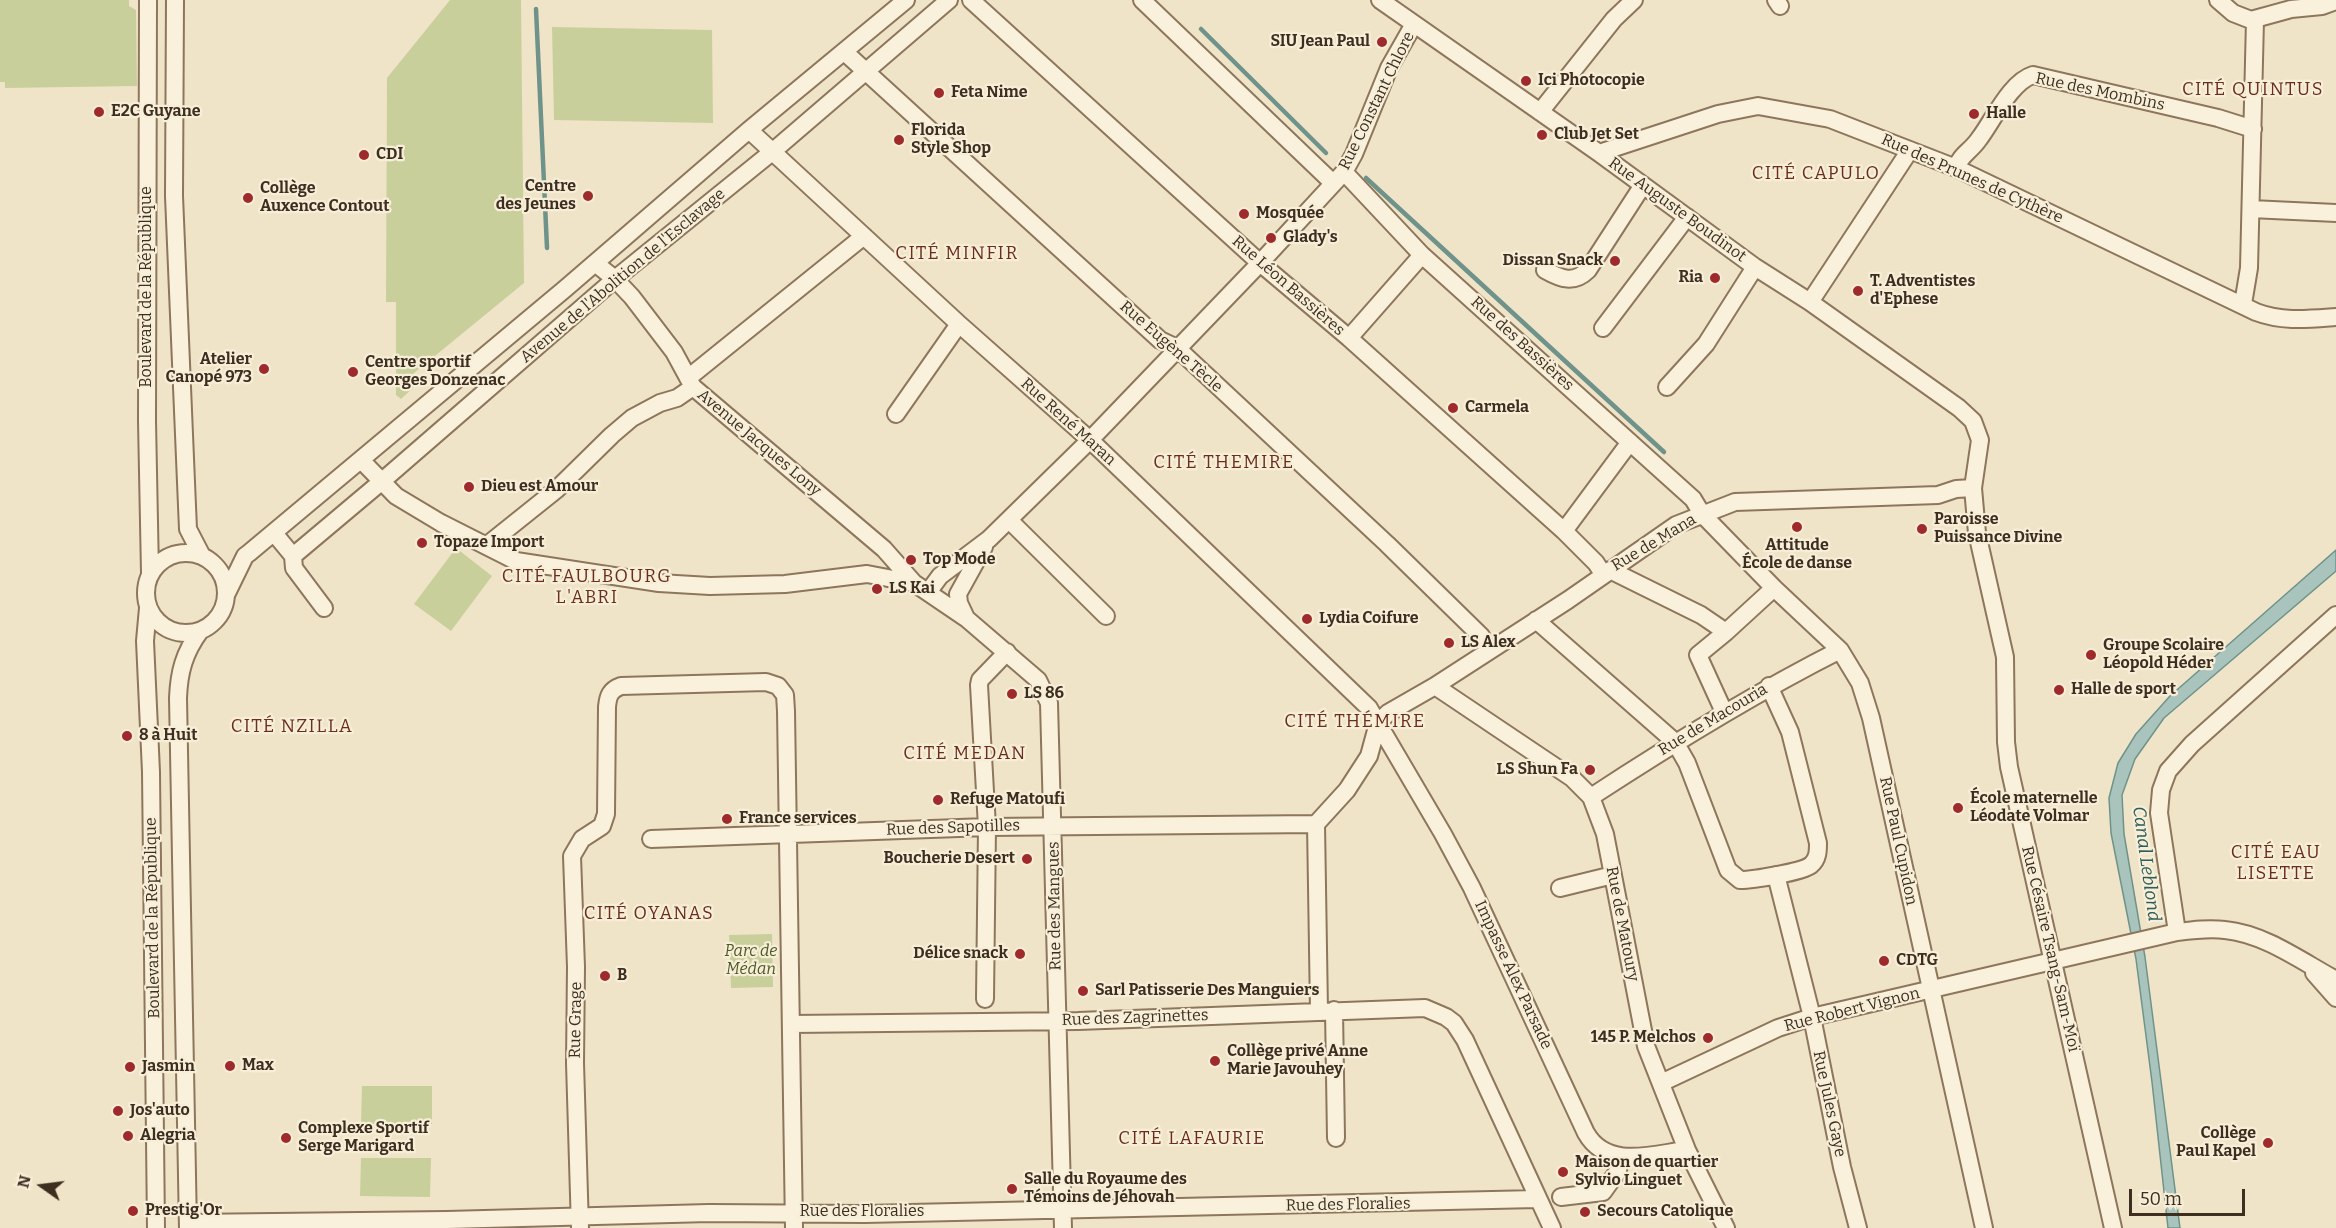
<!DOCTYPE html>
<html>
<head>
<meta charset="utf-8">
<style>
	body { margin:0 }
	#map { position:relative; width:2336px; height:1228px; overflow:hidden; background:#f0e4c8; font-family:Bitter,serif }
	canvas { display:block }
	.north { position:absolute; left:12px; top:1156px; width:60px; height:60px; -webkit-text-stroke:4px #f7eed8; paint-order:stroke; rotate:284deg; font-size:16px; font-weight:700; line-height:24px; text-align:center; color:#3d2e20 }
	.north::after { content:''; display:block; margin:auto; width:21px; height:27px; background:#3d2e20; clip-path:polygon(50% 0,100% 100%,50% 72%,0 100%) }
	.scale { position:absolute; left:2129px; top:1189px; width:116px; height:27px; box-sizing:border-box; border:3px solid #3d2e20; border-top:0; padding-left:8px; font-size:18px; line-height:21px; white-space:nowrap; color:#3d2e20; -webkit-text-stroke:4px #f7eed8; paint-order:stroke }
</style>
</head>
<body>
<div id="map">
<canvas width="2336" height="1228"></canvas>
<div class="north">N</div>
<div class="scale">50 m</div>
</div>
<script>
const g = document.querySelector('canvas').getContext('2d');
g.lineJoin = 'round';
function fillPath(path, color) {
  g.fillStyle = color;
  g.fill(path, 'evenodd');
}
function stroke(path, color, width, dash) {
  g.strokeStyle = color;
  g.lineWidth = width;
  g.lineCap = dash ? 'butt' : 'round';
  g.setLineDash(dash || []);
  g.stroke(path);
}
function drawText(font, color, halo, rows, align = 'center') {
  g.font = font + ' Bitter,serif';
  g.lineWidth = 4.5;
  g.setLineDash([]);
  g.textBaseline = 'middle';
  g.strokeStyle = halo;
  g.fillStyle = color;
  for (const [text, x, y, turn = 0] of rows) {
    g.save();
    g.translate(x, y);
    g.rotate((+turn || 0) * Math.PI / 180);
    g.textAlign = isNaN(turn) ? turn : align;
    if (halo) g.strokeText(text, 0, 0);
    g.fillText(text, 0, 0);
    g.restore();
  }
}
fillPath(new Path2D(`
	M0 0H129V6L136 10 137 86 5 88V82H0Z
	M450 0H521L524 283 408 378 413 388 401 399 396 395V302H386L387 78Z
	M552 27 712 30 713 123 554 120Z
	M456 548 492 576 451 631 414 604Z
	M772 934 773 987 731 988 729 935Z
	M362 1086H432V1124H361Z
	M361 1158H431L430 1197 360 1196Z`), '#c9cf9b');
const water = new Path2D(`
	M2336 550V571L2164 718 2135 759 2122 795 2124 834 2145 957 2180 1228H2168L2152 1082 2136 959 2111 833 2109 798 2118 763 2136 734 2170 696Z`);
fillPath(water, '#a9c4bc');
stroke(water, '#6f938a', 1.5);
stroke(new Path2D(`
	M536 9 547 248
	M1201 29 1326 153
	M1366 178 1664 452`), '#6f938a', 4.5);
const minor = new Path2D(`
	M148 0 147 421 150 573
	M175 0 174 196 187 506 188 529 202 556
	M971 0 1260 263 1349 338 1564 531 1596 563 1603 574
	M1142 0 1333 183
	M1380 0 1599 153 1755 267 1810 302 1959 408 1973 421 1980 440 1973 488 1977 533 2005 657 2006 742 2009 767 2113 1228
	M1776 0 1780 6
	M2218 0 2233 13 2251 20 2291 9 2322 6 2336 1
	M846 50 850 57 1160 340 1177 348 1387 544 1481 636 1489 650
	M1540 112 1614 19 1634 0
	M749 130 959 324 1090 440 1369 708 1443 834 1472 888 1586 1133C1607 1170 1653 1154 1687 1150
	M1599 153 1718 114 1758 106 1830 119 1956 168 2256 312C2282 322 2308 319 2336 317
	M1956 168C1960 155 1971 151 1979 139 1993 121 2010 82 2033 75L2218 118 2253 129
	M1344 172 1422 255 1693 499 1702 514 1774 588 1840 650 1860 683 1871 718 1984 1228
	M2251 209 2336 213
	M595 263 615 279 632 297 674 352 693 387 884 549 914 583
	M1545 270C1561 279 1574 284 1588 270L1643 185
	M1810 302 1910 150
	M2243 304 2249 268 2255 20
	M1603 328 1687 217
	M1349 338 1422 255
	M688 378 864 236
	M1667 387 1706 344 1755 267
	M896 414 959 324
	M361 460 396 496 441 523 516 561 659 583 710 586 785 584 867 574 914 583 967 619 1038 680 1049 703 1063 1228
	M1009 520 1106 616
	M1564 531 1630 442
	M274 533 293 556 381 482 615 279 772 152 949 0
	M486 546 556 490 612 435 632 418 660 403 677 398 693 387
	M146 593a40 40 0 1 1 80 0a40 40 0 1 1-80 0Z
	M293 556 294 568 324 608
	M1610 570 1701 615 1726 632 1774 588
	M929 591 940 576 989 539 1090 440 1260 263 1344 172 1354 154 1389 68 1414 24
	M226 595 245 556 249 553 566 288 749 130 906 0
	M148 608 145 641 151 772 156 1228
	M966 618 959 603 958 594 984 547
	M1536 620 1675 742 1687 763 1728 870 1740 880C1753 880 1802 872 1811 865 1818 859 1818 851 1818 843L1790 732 1769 686
	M1435 686 1572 778 1591 797 1605 834 1646 1046 1687 1150 1726 1228
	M1724 712 1698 655 1726 632
	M1591 797C1672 744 1753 694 1840 650
	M1316 824 1319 1011
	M651 839 987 827 1316 824 1347 790 1369 756 1378 723 1388 713 1435 686 1568 600 1676 525 1735 502 1938 495 1956 489 1973 488
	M1776 875 1812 1017 1842 1167 1858 1228
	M1560 888 1613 875
	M2177 932 2159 813 2161 790 2168 771 2192 744 2336 615
	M2314 973 2336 998
	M985 999 987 827 979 685 980 680 1007 652
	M1334 1010 1336 1138
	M792 1024 1078 1021 1425 1008 1446 1017 1454 1023 1465 1040 1552 1228
	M1661 1083 1778 1028 1812 1017 2177 932C2193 930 2209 928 2225 930 2265 934 2301 961 2336 980
	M1561 1197 1603 1192 1618 1171 1619 1157
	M188 1223 447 1220 709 1213 865 1214 1537 1199
	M188 1228 178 698C179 672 184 653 200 631
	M580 1228 575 1063 576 967 572 856 582 839 602 826 606 814 607 707C608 696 610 690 621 686L766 682 778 686 785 695 786 711 794 1228`);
stroke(minor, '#8d765c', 20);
stroke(minor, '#faf1dc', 16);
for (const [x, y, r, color] of [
	[1382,42,6,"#9e2a2b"],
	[1526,81,6,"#9e2a2b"],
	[939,93,6,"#9e2a2b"],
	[99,112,6,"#9e2a2b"],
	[1974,114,6,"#9e2a2b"],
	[1542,135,6,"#9e2a2b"],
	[899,140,6,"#9e2a2b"],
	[364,155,6,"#9e2a2b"],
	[588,196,6,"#9e2a2b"],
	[248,198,6,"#9e2a2b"],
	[1244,214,6,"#9e2a2b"],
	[1271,238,6,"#9e2a2b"],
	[1615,261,6,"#9e2a2b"],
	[1715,278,6,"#9e2a2b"],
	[1858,291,6,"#9e2a2b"],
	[264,369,6,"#9e2a2b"],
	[353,372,6,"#9e2a2b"],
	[1453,408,6,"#9e2a2b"],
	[469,487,6,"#9e2a2b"],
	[1797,527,6,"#9e2a2b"],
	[1922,529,6,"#9e2a2b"],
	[422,543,6,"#9e2a2b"],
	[911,560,6,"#9e2a2b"],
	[877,589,6,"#9e2a2b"],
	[1307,619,6,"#9e2a2b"],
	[1449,643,6,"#9e2a2b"],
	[2091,655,6,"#9e2a2b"],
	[2059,690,6,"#9e2a2b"],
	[1012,694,6,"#9e2a2b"],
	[127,736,6,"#9e2a2b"],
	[1590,770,6,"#9e2a2b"],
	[938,800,6,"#9e2a2b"],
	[1958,808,6,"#9e2a2b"],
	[727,819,6,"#9e2a2b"],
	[1027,859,6,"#9e2a2b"],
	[1020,954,6,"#9e2a2b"],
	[1884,961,6,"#9e2a2b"],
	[605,976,6,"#9e2a2b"],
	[1083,991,6,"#9e2a2b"],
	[1708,1038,6,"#9e2a2b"],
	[1215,1061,6,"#9e2a2b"],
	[230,1066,6,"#9e2a2b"],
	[130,1067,6,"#9e2a2b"],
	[118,1111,6,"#9e2a2b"],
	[128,1136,6,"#9e2a2b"],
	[286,1138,6,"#9e2a2b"],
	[2268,1143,6,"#9e2a2b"],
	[1563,1172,6,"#9e2a2b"],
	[1012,1189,6,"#9e2a2b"],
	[133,1211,6,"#9e2a2b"],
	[1585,1212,6,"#9e2a2b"]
]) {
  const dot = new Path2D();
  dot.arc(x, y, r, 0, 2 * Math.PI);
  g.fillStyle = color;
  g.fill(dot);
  stroke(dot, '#f7eed8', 2);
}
drawText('bold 16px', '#3d2e20', '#f7eed8', [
	["SIU Jean Paul",1370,42,"right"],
	["Ici Photocopie",1538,81],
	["Feta Nime",951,93],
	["E2C Guyane",111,112],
	["Halle",1986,114],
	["Florida",911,131],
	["Style Shop",911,149],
	["Club Jet Set",1554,135],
	["CDI",376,155],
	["Centre",576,187,"right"],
	["des Jeunes",576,205,"right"],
	["Collège",260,189],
	["Auxence Contout",260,207],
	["Mosquée",1256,214],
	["Glady's",1283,238],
	["Dissan Snack",1603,261,"right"],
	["Ria",1703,278,"right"],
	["T. Adventistes",1870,282],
	["d'Ephese",1870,300],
	["Atelier",252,360,"right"],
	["Canopé 973",252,378,"right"],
	["Centre sportif",365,363],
	["Georges Donzenac",365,381],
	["Carmela",1465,408],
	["Dieu est Amour",481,487],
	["Paroisse",1934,520],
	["Puissance Divine",1934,538],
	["Topaze Import",434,543],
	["Attitude",1797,546,"center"],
	["École de danse",1797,564,"center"],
	["Top Mode",923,560],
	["LS Kai",889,589],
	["Lydia Coifure",1319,619],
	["LS Alex",1461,643],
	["Groupe Scolaire",2103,646],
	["Léopold Héder",2103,664],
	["Halle de sport",2071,690],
	["LS 86",1024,694],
	["8 à Huit",139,736],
	["LS Shun Fa",1578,770,"right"],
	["École maternelle",1970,799],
	["Léodate Volmar",1970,817],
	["Refuge Matoufi",950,800],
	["France services",739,819],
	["Boucherie Desert",1015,859,"right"],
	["Délice snack",1008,954,"right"],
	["CDTG",1896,961],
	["B",617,976],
	["Sarl Patisserie Des Manguiers",1095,991],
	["145 P. Melchos",1696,1038,"right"],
	["Collège privé Anne",1227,1052],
	["Marie Javouhey",1227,1070],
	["Max",242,1066],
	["Jasmin",142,1067],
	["Jos'auto",130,1111],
	["Complexe Sportif",298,1129],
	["Serge Marigard",298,1147],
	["Collège",2256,1134,"right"],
	["Paul Kapel",2256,1152,"right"],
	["Alegria",140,1136],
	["Maison de quartier",1575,1163],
	["Sylvio Linguet",1575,1181],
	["Salle du Royaume des",1024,1180],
	["Témoins de Jéhovah",1024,1198],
	["Prestig'Or",145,1211],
	["Secours Catolique",1597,1212]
], 'left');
drawText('16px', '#3d2e20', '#f7eed8', [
	["Rue des Mombins",2100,92,12],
	["Rue Constant Chlore",1377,101,-64],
	["Rue des Prunes de Cythère",1972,179,24],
	["Rue Auguste Boudinot",1677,210,36],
	["Avenue de l'Abolition de l'Esclavage",623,276,-40],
	["Rue Léon Bassières",1288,286,41],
	["Boulevard de la République",147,287,-90],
	["Rue des Bassières",1522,344,42],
	["Rue Eugène Tècle",1171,347,41],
	["Rue René Maran",1068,422,42],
	["Avenue Jacques Lony",759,443,40],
	["Rue de Mana",1654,543,-31],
	["Rue de Macouria",1713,720,-31],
	["Rue des Sapotilles",953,828,-2],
	["Rue Paul Cupidon",1898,841,78],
	["Rue des Mangues",1055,906,-91],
	["Boulevard de la République",153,918,-91],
	["Rue de Matoury",1622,924,79],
	["Rue Césaire Tsang-Sam-Moï",2050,949,77],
	["Impasse Alex Parsade",1513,975,65],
	["Rue Robert Vignon",1852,1010,-14],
	["Rue des Zagrinettes",1135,1018,-2],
	["Rue Grage",576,1020,-89],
	["Rue Jules Gaye",1829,1104,78],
	["Rue des Floralies",1348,1205,-1],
	["Rue des Floralies",862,1212]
]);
drawText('italic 16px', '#4d5a26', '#f7eed8', [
	["Parc de",751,952],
	["Médan",751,970]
]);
g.letterSpacing = '1.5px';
drawText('18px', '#6b2e1e', '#f7eed8', [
	["CITÉ QUINTUS",2253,90],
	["CITÉ CAPULO",1816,174],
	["CITÉ MINFIR",957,254],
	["CITÉ THEMIRE",1224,463],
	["CITÉ FAULBOURG",587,577],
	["L'ABRI",587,598],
	["CITÉ THÉMIRE",1355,722],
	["CITÉ NZILLA",292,727],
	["CITÉ MEDAN",965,754],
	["CITÉ EAU",2276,853],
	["LISETTE",2276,874],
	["CITÉ OYANAS",649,914],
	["CITÉ LAFAURIE",1192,1139]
]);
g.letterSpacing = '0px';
drawText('italic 18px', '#2f5d5a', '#f7eed8', [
	["Canal Leblond",2146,864,82]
]);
</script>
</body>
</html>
